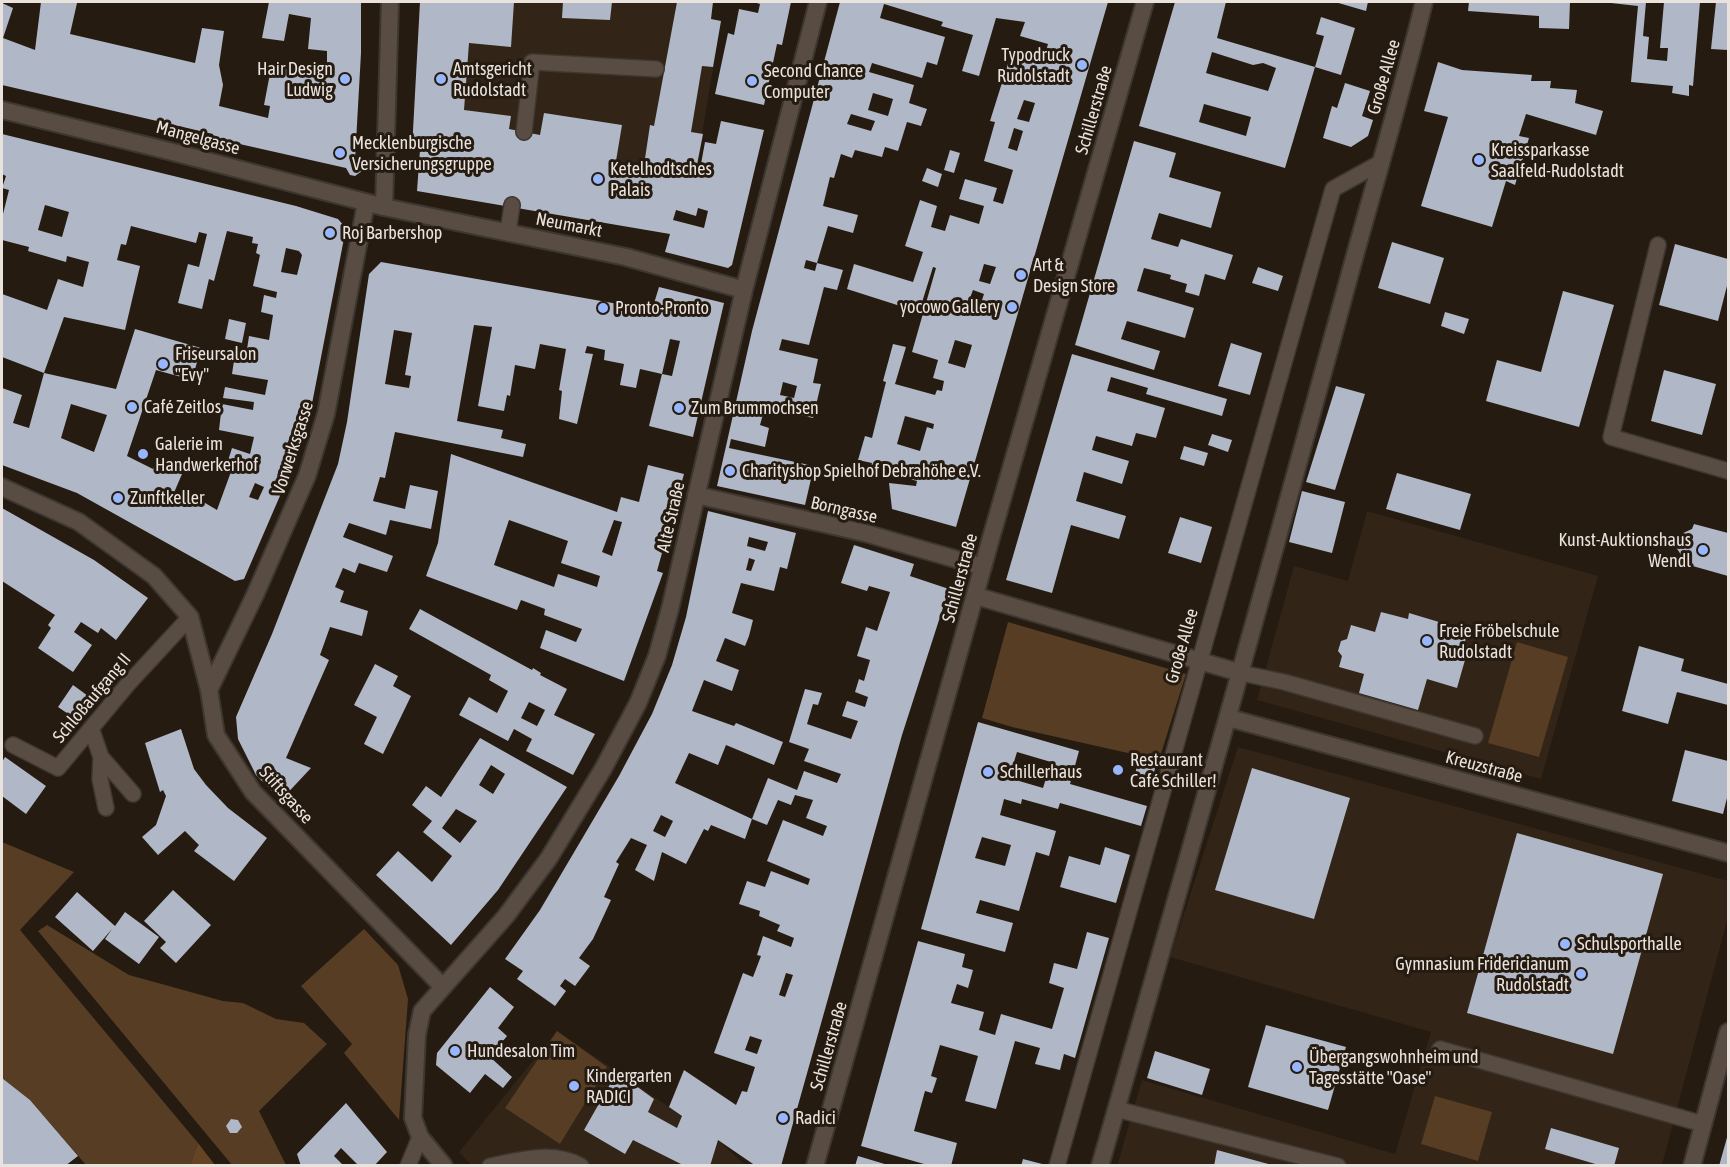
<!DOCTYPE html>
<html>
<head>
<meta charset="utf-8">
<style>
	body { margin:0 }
	#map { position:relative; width:1730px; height:1167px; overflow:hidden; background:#251b11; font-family:"Asap Condensed",sans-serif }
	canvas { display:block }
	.frame { position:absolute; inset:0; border:3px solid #eae3dd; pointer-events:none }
</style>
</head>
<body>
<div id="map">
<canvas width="1730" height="1167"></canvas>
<div class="frame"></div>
</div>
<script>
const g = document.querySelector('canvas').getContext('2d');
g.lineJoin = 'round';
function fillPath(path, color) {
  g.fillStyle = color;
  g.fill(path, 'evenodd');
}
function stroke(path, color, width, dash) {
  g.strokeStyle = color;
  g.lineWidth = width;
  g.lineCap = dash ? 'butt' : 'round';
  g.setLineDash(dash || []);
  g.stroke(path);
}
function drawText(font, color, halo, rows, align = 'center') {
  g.font = font + ' "Asap Condensed",sans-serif';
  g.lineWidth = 6;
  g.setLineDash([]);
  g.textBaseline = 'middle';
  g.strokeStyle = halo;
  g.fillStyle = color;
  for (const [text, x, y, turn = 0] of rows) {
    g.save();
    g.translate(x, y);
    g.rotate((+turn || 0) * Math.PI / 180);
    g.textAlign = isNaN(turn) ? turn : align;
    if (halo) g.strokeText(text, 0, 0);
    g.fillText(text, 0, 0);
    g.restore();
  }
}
fillPath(new Path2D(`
	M420 2H713L711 19 721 21 696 170 682 186 670 234 417 191 420 150 412 149Z
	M1367 511 1598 576 1541 779 1257 700 1294 566 1348 581Z
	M1238 747 1728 881V917L1662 1165 1117 1166 1142 1080 1395 1154 1431 1032 1170 957Z
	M557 1031 718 1140 745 1165 472 1166 459 1152Z`), '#322416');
fillPath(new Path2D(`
	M1008 622 1186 674 1159 760 1012 727 982 718Z
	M1517 642 1568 657 1539 757 1488 743Z
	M2 842 74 872 20 930 198 1143 190 1165H86L30 1100 2 1078Z
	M47 925 129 975 223 1001 243 1003 276 1019 304 1023 327 1044 259 1111 286 1165H232L38 931Z
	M364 929 398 965 408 999 399 1120 344 1053 352 1044 301 986Z
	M557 1031 607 1067 560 1144 505 1108Z
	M1435 1096 1492 1112 1478 1161 1421 1144Z`), '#563d23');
fillPath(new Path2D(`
	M198 1143 215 1165H190Z`), '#654423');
fillPath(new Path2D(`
	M41 2 77 3 70 34 195 63 202 28 224 31 219 65 223 85 219 106 268 118 270 106 264 105 272 63 319 68V73L327 74V51L308 49 311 18 289 14 284 41 262 38 269 2H361V53L355 160 362 164V171L355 176 350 175 346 168 213 138V134L2 85V3L13 8 3 38 35 50Z
	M420 2H514L511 47 469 43 464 110 511 116 509 129 540 135 544 113 622 125 615 167 643 172 650 125 654 126 677 2H713L711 19 721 21 713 67 702 66 691 132 703 134 696 170 706 172 707 165 701 164 705 142 716 144 721 121 764 130 732 265 728 268 665 252 670 234 417 191 420 150 412 149ZM698 208 708 211 704 228 673 220 676 210 696 216Z
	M563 2H612L610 20 562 18Z
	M754 2H791L782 45 777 44 764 105 715 94 728 33 734 35 739 9 758 13 760 4Z
	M840 2H1108L956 527 892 509 889 483 916 486 917 481 870 468 872 463 858 460 865 436 872 438 886 382 883 381 893 344 906 347 895 384 935 395 937 390 942 391 944 381 933 378 938 360 912 352 936 268 933 267 919 312 847 289 854 264 913 282 923 252 905 246 920 200 937 206 931 227 945 231 950 215 979 224 984 206 959 199 965 179 997 188 993 201 1003 204 1013 170 984 161 995 122 990 121 1011 54 1043 62 1048 44 1020 36 1025 22 996 18 979 76 962 71 973 35 941 26 943 22 884 4 880 18 945 37 937 65 927 62 922 78 872 63 869 72 914 85 909 103 927 109 921 126 907 122 898 151 885 147 882 157 855 150 852 158 841 154 834 178 830 177 823 206 858 215 853 233 828 226 817 263 843 270 837 290 824 287 809 345 782 339 779 350 818 359 813 383 821 384 813 418 765 407 760 425 769 428 765 447 731 439 729 448 814 466 805 505 717 486 752 331ZM873 93 893 99 888 116 868 110ZM1024 100 1035 103 1029 122 1017 119ZM851 114 875 121 871 131 847 124ZM1014 128 1023 131 1017 151 1008 148ZM806 260 817 263 815 271 804 268ZM984 264 996 267 990 284 979 281ZM973 290 984 294 978 312 966 309ZM955 340 972 345 965 368 948 363ZM783 382 797 386 794 398 780 395ZM905 416 934 424 933 429 927 427 920 451 897 444Z
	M1175 2H1226L1217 38 1315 67 1285 168 1139 126ZM1212 52 1253 65 1263 63 1276 68 1268 91 1206 73ZM1204 104 1251 117 1246 136 1199 122Z
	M1335 2H1368L1366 11Z
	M1469 2H1570L1569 29 1539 28V16L1468 11Z
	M1602 2H1646L1643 36 1649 37 1647 59 1667 61 1668 48H1660L1664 2H1700L1693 86 1689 85V96L1672 93 1673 86 1631 82 1638 6Z
	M1716 2H1728V50L1711 49Z
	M1321 17 1355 28 1341 75 1315 67 1324 36 1316 34Z
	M1438 62 1462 70 1532 75 1531 81H1551L1550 88 1577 90 1575 103 1603 111 1596 135 1526 114 1519 136 1529 138 1515 185 1506 181 1492 227 1421 206 1448 117 1424 111Z
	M1345 83 1370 91 1362 116 1373 120 1368 136 1351 147 1323 138 1332 106 1337 108Z
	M2 134 296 206 338 219 346 228 311 409 292 468 244 579 235 581 77 493 2 465V388L22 395 13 423 29 428 44 373 2 357V294L47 310 58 279 83 287 89 262 67 256 66 262 28 251 29 247 2 240V218L9 190 2 188 6 176 2 174ZM45 205 69 212 62 237 38 230ZM131 226 196 243 199 232 207 234 199 267 188 264 178 303 202 309 209 279 214 281 227 231 253 237 252 243 258 244 256 253 260 255 253 286 277 292 276 298 264 295 261 312 273 315 269 340 249 336 246 356 235 354 232 374 268 380 265 395 225 387 223 398 254 402 253 410 222 404 219 430 254 437 250 454 232 448 226 467 232 469 217 510 195 497 192 504 173 495 182 474 156 463 153 469 127 456 156 370 192 380 201 348 135 329 116 389 44 373 64 317 125 330 140 266 117 260 121 244 126 245ZM286 248 299 251 302 255 297 275 281 272ZM71 404 107 415 94 452 61 438ZM255 483 264 487 258 500 249 497Z
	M1134 141 1176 153 1169 177 1221 192 1211 228 1159 213 1151 239 1178 247 1181 239 1233 255 1225 280 1205 274 1199 296 1185 292 1187 284 1170 279 1171 275 1144 268 1137 291 1194 308 1185 338 1127 321 1121 339 1160 351 1154 370 1075 345Z
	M950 150 960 153 954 173 944 170Z
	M927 168 942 174 938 187 922 181Z
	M1392 242 1444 258 1430 304 1378 288Z
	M1675 244 1728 259V282L1718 321 1659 305Z
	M381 262 652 310 659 287 724 303 693 437 649 426 662 374 672 376 680 341 670 339 662 374 640 369 636 388 620 385 624 364 604 360 605 350 587 346 585 353 593 354 577 424 559 419 562 391 559 390 566 349 540 344 535 369 515 365 510 396 507 395 504 411 478 406 492 327 474 325 457 421 503 430 501 438 526 444 523 457 395 432 385 478 380 477 373 501 405 509 410 485 438 491 431 529 390 520 386 535 349 523 343 537 393 556 387 572 359 563 355 573 343 568 335 587 344 591 340 602 368 611 362 636 330 627 320 655 329 660 286 758 311 768 281 800 256 775 238 739 236 717 272 634 338 464 347 422 369 274ZM394 330 412 333 405 375 411 376 409 388 385 384Z
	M1258 267 1283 276 1278 291 1252 283Z
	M1563 291 1614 305 1579 427 1486 401 1497 360 1541 372Z
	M1445 312 1469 319 1464 334 1441 326Z
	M229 319 246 323 242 343 225 339Z
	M1231 343 1262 353 1250 395 1218 386Z
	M1072 354 1227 399 1222 416 1146 394 1148 388 1111 377 1107 391 1165 408 1156 438 1136 433 1132 446 1096 436 1092 450 1129 461 1122 484 1084 472 1076 501 1126 516 1119 539 1071 525 1052 593 1006 580Z
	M1664 370 1716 384 1702 435 1651 421Z
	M1336 386 1365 394 1335 490 1306 482Z
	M1212 434 1232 440 1228 452 1208 445Z
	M1184 446 1208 453 1204 466 1180 459Z
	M451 454 617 512 621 497 639 502 648 465 684 474 657 571 663 573 624 681 540 648 546 630 576 642 582 629 544 615 545 609 521 600 517 610 426 576 438 543ZM509 520 568 541 561 563 600 576 597 587 558 574 554 587 494 565ZM614 520 622 522 612 556 602 552Z
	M1397 473 1471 494 1460 530 1386 509Z
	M1302 491 1345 502 1332 553 1289 542Z
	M2 508 94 560 148 598 116 640 101 628 98 633 81 622 74 632 92 645 73 672 38 648 51 628 48 625 55 615 2 581Z
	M708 511 796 533 787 569 780 567 774 591 741 583 732 613 753 620 749 636 745 646 725 638 716 661 739 670 732 691 704 680 692 711 734 726 736 723 783 742 774 765 726 745 718 765 689 753 675 783 752 819 745 839 711 825 708 831 704 829 686 864 662 852 654 881 635 870 647 845 631 838 616 862 619 864 604 897 611 900 593 939 579 958 590 966 575 986 565 979 560 986 566 991 555 1006 517 979 523 971 505 959 540 910 619 776 652 714 672 665 686 617ZM749 537 768 542 765 551 747 546ZM749 558 755 560 751 571 746 570ZM661 815 673 821 665 837 653 831Z
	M1180 517 1212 527 1201 563 1168 553Z
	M1694 524 1728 533V576L1682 563 1683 558 1676 547 1677 541 1681 534 1692 529Z
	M854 545 914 564 910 576 949 589 902 735 781 1166H756L718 1140 710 1166H685L633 1140 625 1154 584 1130 617 1072 654 1099 648 1112 677 1128 682 1116 669 1107 684 1070 736 1105 742 1091 747 1092 755 1067 714 1053 743 973 753 977 761 956 757 955 763 936 791 947 794 938 777 931 780 925 759 916 760 911 739 904 747 881 765 887 771 871 808 885 810 879 767 861 783 820 823 836 827 826 806 818 813 800 795 795 791 805 778 800 767 825 752 819 768 778 797 790 804 771 837 783 841 774 804 761 809 749 789 742 805 689 822 693 818 705 813 704 807 724 851 739 858 721 842 716 847 701 865 707 868 697 855 692 859 679 864 681 870 660 857 656 866 627 877 631 890 592 869 586 867 591 841 583ZM786 973 793 975 785 997 779 995ZM750 1036 762 1040 757 1054 745 1050Z
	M420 609 532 670 533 668 541 673 540 675 567 689 554 715 595 734 573 775 526 751 532 739 514 729 508 741 459 715 469 697 497 713 508 691 489 680 491 675 409 629ZM529 702 545 710 537 726 521 718Z
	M1381 612 1408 619 1409 613 1439 622 1438 627 1467 635 1464 645 1469 646 1457 688 1427 679 1418 710 1359 693 1364 674 1339 667 1342 656 1338 651 1341 641 1347 639 1351 625 1375 632Z
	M1639 646 1684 659 1681 671 1728 684V705L1677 692 1668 724 1622 711Z
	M375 664 398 676 393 686 411 696 383 754 364 744 377 717 354 705Z
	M73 685 95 701 80 722 58 707Z
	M978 722 1079 751 1070 784 1147 806 1141 826 1060 803 1058 809 1022 799 1021 804 1004 799 1000 815 1056 831 1049 856 1036 852 1019 911 980 900 976 913 1013 923 1005 952 921 929ZM1017 752 1051 762 1043 788 1009 778ZM982 837 1011 845 1005 866 975 858Z
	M181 729 194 769 206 785 228 808 267 838 234 881 194 851 199 845 185 831 158 855 142 837 156 825 166 796 163 790 160 792 145 743Z
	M480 738 567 787 498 890 451 945 376 875 398 851 432 882 452 856 423 832 432 821 412 805 426 786 441 797ZM491 765 505 774 493 794 479 785ZM456 809 477 821 460 843 442 828Z
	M1685 750 1728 761V794L1723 814 1672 801Z
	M1139 756 1157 761 1152 780 1135 775Z
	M5 757 46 786 26 814 2 796V762Z
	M1252 768 1350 798 1314 919 1215 890Z
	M1517 833 1663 874 1613 1054 1467 1013Z
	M1105 847 1130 855 1116 903 1060 887 1069 856 1100 865Z
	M173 890 211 925 176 963 160 948 166 942 144 921Z
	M77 892 115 926 125 912 159 937 139 964 105 939 112 929 93 951 55 917Z
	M1087 932 1109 938 1075 1058 1064 1054 1060 1070 1035 1064 1040 1048 1015 1041 996 1109 965 1101 978 1056 940 1045 931 1076 937 1078 932 1093 925 1091 914 1131 957 1143 951 1166H931L861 1146 918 941 965 954 962 967 973 970 968 988 957 984 951 1003 984 1012 979 1030 995 1035 1001 1014 1052 1029 1064 988 1049 983 1054 963 1077 969Z
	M490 987 514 1007 498 1028 507 1036 490 1057 512 1077 503 1088 485 1074 470 1093 436 1065 437 1053Z
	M1266 1025 1346 1047 1328 1110 1248 1087Z
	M1155 1051 1210 1069 1202 1095 1147 1078Z
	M2 1078 30 1100 78 1156 65 1166H2Z
	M346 1103 387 1152 374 1166H359L341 1148 334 1156 344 1166H301L297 1154Z
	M231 1119 238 1120 242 1127 237 1133H230L226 1126Z
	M1551 1128 1619 1148 1614 1166H1602L1545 1149Z
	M1728 1134V1166H1719Z
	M1217 1150 1272 1165V1166H1214Z
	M858 1156 888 1165V1166H855Z
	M1023 1159 1046 1165V1166H1021Z`), '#b0b7c6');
const service = new Path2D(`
	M524 132 532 62 656 69
	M508 233 512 205
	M1658 245 1611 437 1728 471
	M1241 673 1284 682 1475 736
	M91 728 101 757 133 794
	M13 745 58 768 128 684 190 617
	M101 757 100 779 106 808
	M1440 1049 1703 1124
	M1116 1109 1338 1166
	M408 1166 420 1137
	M490 1166C519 1160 553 1150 581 1166
	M1057 1166 1333 189 1380 163`);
const pedestrian = new Path2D(`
	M384 207 390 2`);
const minor = new Path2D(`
	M2 110 165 150 384 207 626 257 744 290
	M2 487 79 522 154 576 190 617 209 690 216 735 253 792 442 986
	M696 495 865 533 983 567
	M976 596 1241 673
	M209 690 255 595 307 476 326 414 366 203
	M1229 718 1728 853
	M444 1166 420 1137 413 1118 417 1035 422 1011 506 916 549 858 603 769 638 703 657 656 670 609 744 290 818 2
	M815 1166 991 538 1145 2
	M1100 1166C1185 870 1269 574 1349 277 1374 185 1402 93 1424 2
	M1692 1166 1728 1032`);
stroke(service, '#3e3731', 18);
stroke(pedestrian, '#3e3731', 20);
stroke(minor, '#3e3731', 20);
stroke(service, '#594d43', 15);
stroke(pedestrian, '#594d43', 16);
stroke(minor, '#594d43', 16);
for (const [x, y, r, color] of [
	[1082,65,6,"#97b6fd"],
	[345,79,6,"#97b6fd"],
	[441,79,6,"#97b6fd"],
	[752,81,6,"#97b6fd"],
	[340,153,6,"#97b6fd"],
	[1479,160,6,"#97b6fd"],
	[598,179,6,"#97b6fd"],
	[330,233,6,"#97b6fd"],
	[1021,275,6,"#97b6fd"],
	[1012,307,6,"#97b6fd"],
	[603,308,6,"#97b6fd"],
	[163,364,6,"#97b6fd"],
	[132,407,6,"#97b6fd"],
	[679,408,6,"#97b6fd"],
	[143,454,6,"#97b6fd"],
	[730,471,6,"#97b6fd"],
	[118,498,6,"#97b6fd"],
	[1703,550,6,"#97b6fd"],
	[1427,641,6,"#97b6fd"],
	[1118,770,6,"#97b6fd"],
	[988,772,6,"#97b6fd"],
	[1565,944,6,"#97b6fd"],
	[1581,974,6,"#97b6fd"],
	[455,1051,6,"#97b6fd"],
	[1297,1067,6,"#97b6fd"],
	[574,1086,6,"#97b6fd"],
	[783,1118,6,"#97b6fd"]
]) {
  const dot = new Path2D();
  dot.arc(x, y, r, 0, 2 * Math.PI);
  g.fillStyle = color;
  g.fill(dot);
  stroke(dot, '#251b11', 2);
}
drawText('18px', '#eae3dd', '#251b11', [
	["Typodruck",1070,55,"right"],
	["Rudolstadt",1070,76,"right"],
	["Hair Design",333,69,"right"],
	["Ludwig",333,90,"right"],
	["Amtsgericht",453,69],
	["Rudolstadt",453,90],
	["Second Chance",764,71],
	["Computer",764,92],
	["Mecklenburgische",352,143],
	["Versicherungsgruppe",352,164],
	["Kreissparkasse",1491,150],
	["Saalfeld-Rudolstadt",1491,171],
	["Ketelhodtsches",610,169],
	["Palais",610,190],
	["Roj Barbershop",342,233],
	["Art &",1033,265],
	["Design Store",1033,286],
	["yocowo Gallery",1000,307,"right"],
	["Pronto-Pronto",615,308],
	["Friseursalon",175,354],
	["\"Evy\"",175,375],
	["Café Zeitlos",144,407],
	["Zum Brummochsen",691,408],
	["Galerie im",155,444],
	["Handwerkerhof",155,465],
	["Charityshop Spielhof Debrahöhe e.V.",742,471],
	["Zunftkeller",130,498],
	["Kunst-Auktionshaus",1691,540,"right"],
	["Wendl",1691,561,"right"],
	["Freie Fröbelschule",1439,631],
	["Rudolstadt",1439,652],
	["Restaurant",1130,760],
	["Café Schiller!",1130,781],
	["Schillerhaus",1000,772],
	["Schulsporthalle",1577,944],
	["Gymnasium Fridericianum",1569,964,"right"],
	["Rudolstadt",1569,985,"right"],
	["Hundesalon Tim",467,1051],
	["Übergangswohnheim und",1309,1057],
	["Tagesstätte \"Oase\"",1309,1078],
	["Kindergarten",586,1076],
	["RADICI",586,1097],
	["Radici",795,1118]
], 'left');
drawText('18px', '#eae3dd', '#251b11', [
	["Große Allee",1384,77,-74],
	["Schillerstraße",1094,110,-74],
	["Mangelgasse",198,138,15],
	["Neumarkt",569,225,11],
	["Vorwerksgasse",293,448,-72],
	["Borngasse",844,510,13],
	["Alte Straße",671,517,-77],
	["Schillerstraße",960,578,-75],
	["Große Allee",1182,646,-74],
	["Schloßaufgang II",92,698,-50],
	["Kreuzstraße",1484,767,15],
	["Stiftsgasse",286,795,48],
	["Schillerstraße",829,1046,-74]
]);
</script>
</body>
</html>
